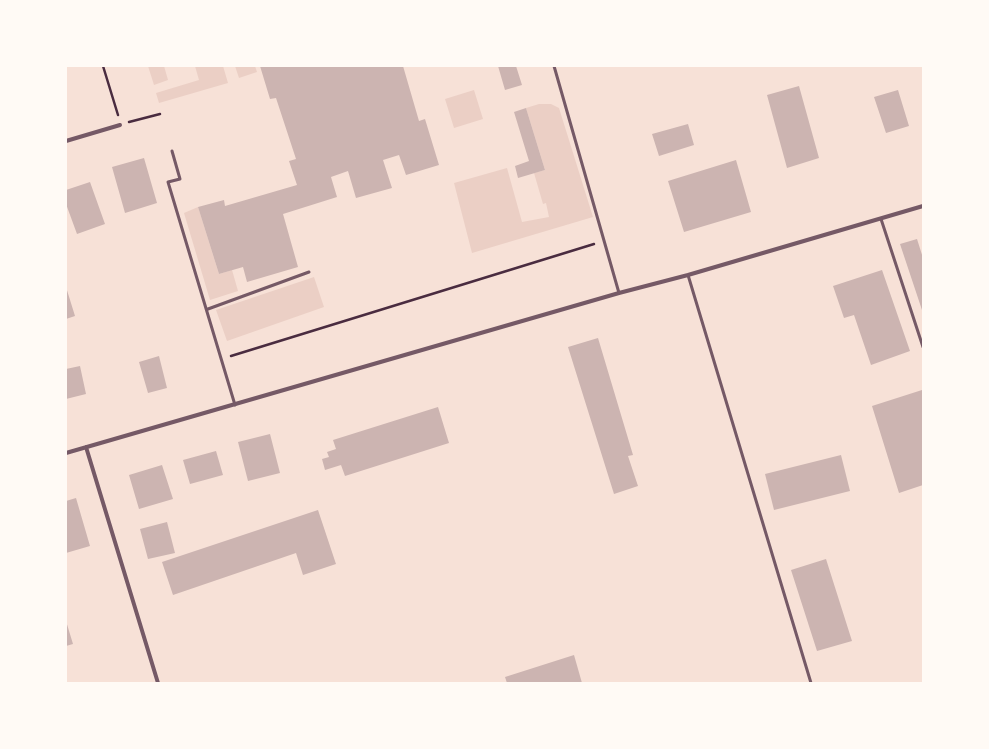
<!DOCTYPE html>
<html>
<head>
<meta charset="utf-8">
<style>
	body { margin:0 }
	#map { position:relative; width:989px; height:749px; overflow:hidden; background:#f7e1d7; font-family:Overpass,sans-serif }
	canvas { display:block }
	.frame { position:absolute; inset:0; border:67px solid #fffaf5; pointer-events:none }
</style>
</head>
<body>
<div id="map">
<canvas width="989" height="749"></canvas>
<div class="frame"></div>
</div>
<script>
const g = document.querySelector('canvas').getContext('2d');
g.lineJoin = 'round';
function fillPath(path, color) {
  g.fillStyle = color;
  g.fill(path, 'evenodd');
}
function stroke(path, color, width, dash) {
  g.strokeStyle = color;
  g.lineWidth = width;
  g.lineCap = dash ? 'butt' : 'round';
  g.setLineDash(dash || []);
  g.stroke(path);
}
fillPath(new Path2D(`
	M148 66H164L168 80 154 85Z
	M195 66H223L228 83 159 103 156 93 199 80Z
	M235 66H255L257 72 239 78Z
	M474 90 483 119 454 128 445 99Z
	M539 104H551L559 108 593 217 472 253 454 183 507 168 522 222 549 217 546 203 543 204 534 173 545 170 526 108Z
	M198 207 219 274 232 270 238 291 210 300 184 213Z
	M314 277 324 307 227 341 216 310Z`), '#ebcfc5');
fillPath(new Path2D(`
	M260 66H403L419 121 425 119 439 165 406 175 399 155 383 160 392 188 356 198 348 171 331 177 337 197 283 214 298 267 247 282 243 267 219 274 198 207 224 200 225 206 297 185 289 161 296 159 276 98 270 99Z
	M498 66H516L522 85 505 90Z
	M799 86 819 158 787 168 767 95Z
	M898 90 909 126 886 133 874 97Z
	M526 108 545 170 518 178 515 166 529 161 514 112Z
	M688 124 694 145 659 156 652 134Z
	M144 158 157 203 125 213 112 167Z
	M736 160 751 212 684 232 668 181Z
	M90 182 105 224 77 234 66 204V190Z
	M917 239 923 258V313L900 244Z
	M882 270 910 351 871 365 854 315 844 318 833 286Z
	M66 287 75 316 66 319Z
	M598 338 633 455 628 456 638 486 614 494 568 347Z
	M159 356 167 388 148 393 139 362Z
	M80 366 86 394 66 399V369Z
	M922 390 923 485 899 493 872 406Z
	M438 407 449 443 345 476 341 465 325 470 322 459 329 457 327 452 336 449 333 440Z
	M270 434 280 473 248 481 238 442Z
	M216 451 223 475 190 484 183 460Z
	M841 455 850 491 774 510 765 474Z
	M162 465 173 499 139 509 129 475Z
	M76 498 90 546 66 553V501Z
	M318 510 336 564 303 575 296 553 173 595 162 562Z
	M167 522 175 553 148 559 140 529Z
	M826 559 852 641 817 651 791 570Z
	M66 621 73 644 66 646Z
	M574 655 582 683H507L505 677Z`), '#ccb4b1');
stroke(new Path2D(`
	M103 66 118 115
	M129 122 160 114
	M231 356 594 244`), '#4a2c40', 2.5);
stroke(new Path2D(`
	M554 66 619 293
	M172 151 180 179 168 182 235 405
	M881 219 923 347
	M688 275 811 683
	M208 309 309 272`), '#755966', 3);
stroke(new Path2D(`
	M66 141 120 125
	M86 447 158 683
	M66 453 619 293 688 275 923 206`), '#755966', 4);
</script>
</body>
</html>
